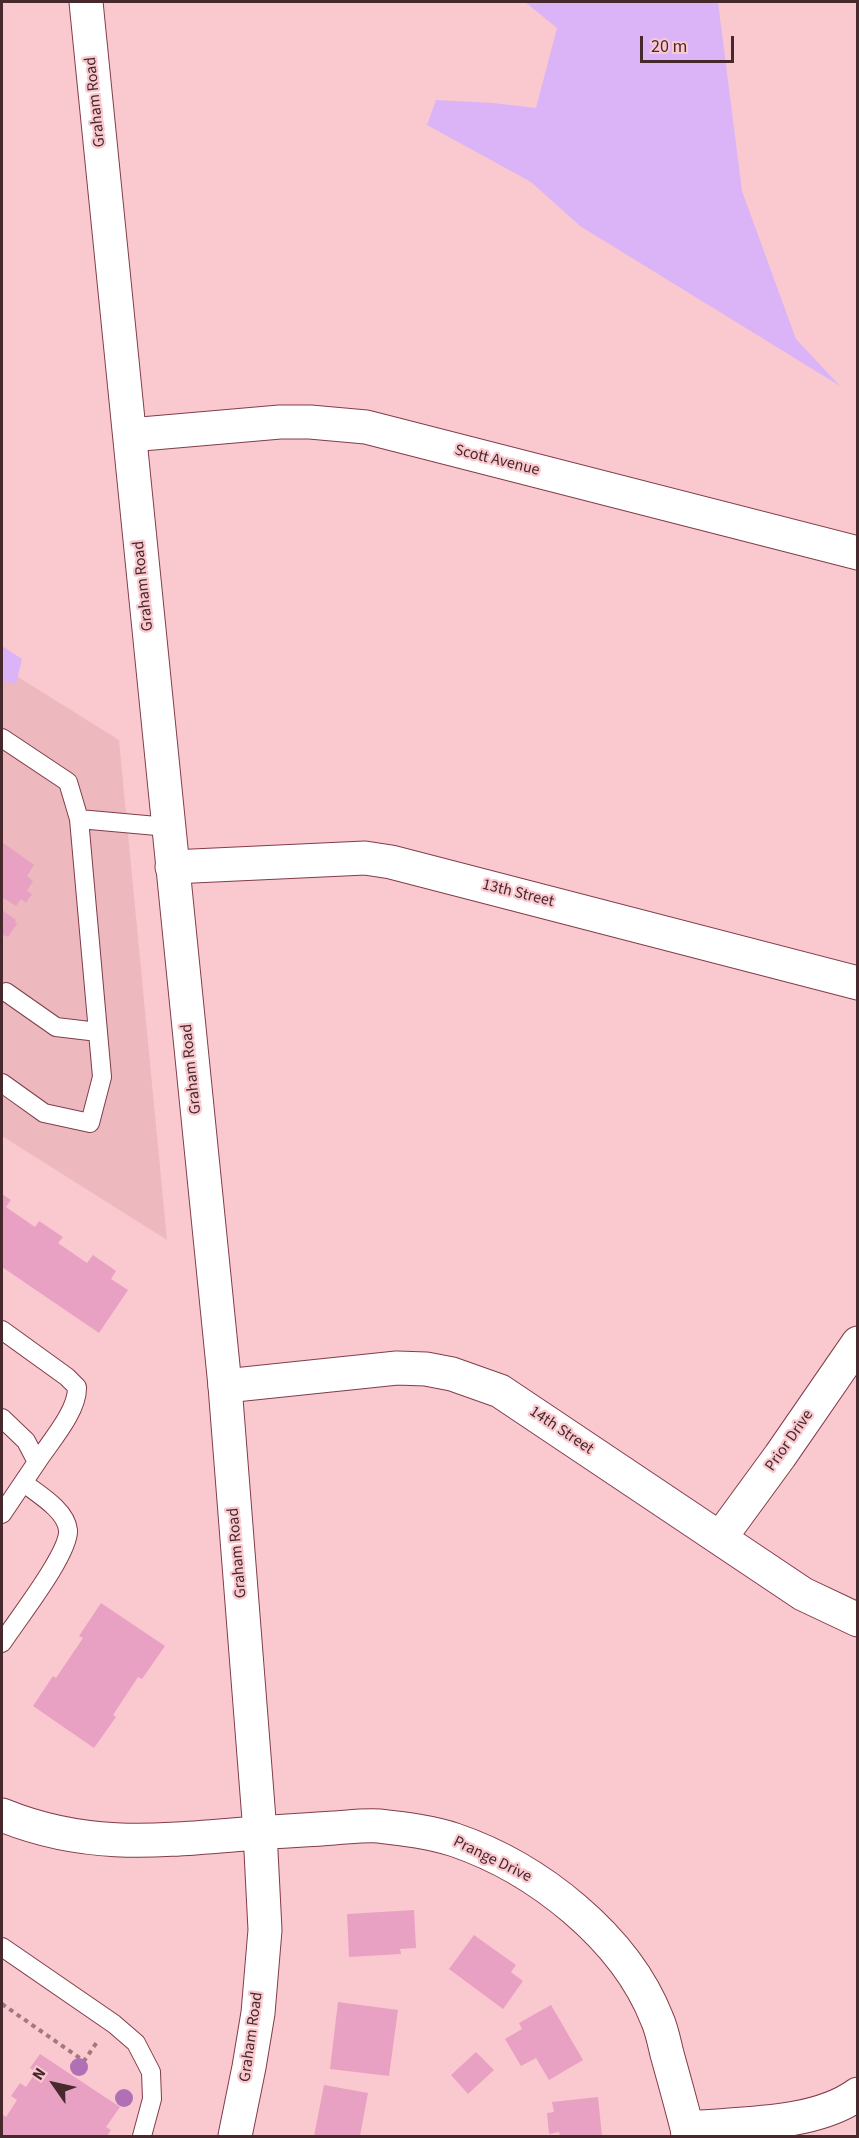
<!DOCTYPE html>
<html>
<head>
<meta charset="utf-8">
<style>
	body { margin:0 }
	#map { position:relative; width:859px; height:2138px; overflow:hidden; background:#fac9cf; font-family:"Source Sans 3",sans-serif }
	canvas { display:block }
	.frame { position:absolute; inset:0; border:3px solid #47282d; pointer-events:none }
	.north { position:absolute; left:24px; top:2054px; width:60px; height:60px; -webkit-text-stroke:4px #fac9cf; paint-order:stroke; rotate:304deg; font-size:16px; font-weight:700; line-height:24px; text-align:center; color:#47282d }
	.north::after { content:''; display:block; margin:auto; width:21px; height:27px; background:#47282d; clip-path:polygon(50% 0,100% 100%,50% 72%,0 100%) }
	.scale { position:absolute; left:640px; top:36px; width:94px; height:27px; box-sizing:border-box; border:3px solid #47282d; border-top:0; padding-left:8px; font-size:18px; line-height:21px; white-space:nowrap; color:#47282d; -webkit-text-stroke:4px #fac9cf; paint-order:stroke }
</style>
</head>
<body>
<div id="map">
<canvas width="859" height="2138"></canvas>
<div class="frame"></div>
<div class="north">N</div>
<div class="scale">20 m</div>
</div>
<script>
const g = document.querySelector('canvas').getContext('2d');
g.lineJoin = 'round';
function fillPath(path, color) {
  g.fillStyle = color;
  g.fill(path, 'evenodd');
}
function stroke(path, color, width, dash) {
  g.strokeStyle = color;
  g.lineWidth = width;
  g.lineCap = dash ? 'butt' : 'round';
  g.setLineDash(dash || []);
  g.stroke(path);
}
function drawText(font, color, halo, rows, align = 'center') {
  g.font = font + ' "Source Sans 3",sans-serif';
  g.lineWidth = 4.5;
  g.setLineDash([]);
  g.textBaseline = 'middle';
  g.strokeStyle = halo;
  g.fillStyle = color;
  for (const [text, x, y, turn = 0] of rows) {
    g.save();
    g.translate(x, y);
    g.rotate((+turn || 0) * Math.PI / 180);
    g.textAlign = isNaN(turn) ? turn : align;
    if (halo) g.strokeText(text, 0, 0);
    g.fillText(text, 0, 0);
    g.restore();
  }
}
fillPath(new Path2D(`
	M2 667 119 740 167 1240 2 1136Z`), '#edb9bf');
fillPath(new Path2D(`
	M525 2H718L742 191 796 339 840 386 580 226 531 182 427 125 436 100 493 103 536 108 557 28Z
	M2 646 22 659 16 684 2 681Z`), '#dbb4f7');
fillPath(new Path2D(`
	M2 842 34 865 27 876 33 881 27 891 32 894 26 903 21 899 16 906 3 898 2 900Z
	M2 910 16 920 15 922 17 924 8 937 4 935 2 938Z
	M2 1194 11 1200 6 1207 35 1227 39 1221 63 1237 58 1243 87 1263 93 1255 116 1271 111 1279 128 1290 99 1333 2 1267Z
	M101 1603 165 1646 142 1679 138 1677 113 1715 116 1717 94 1748 33 1706 53 1676 56 1678 83 1638 79 1636Z
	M414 1910 416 1948 400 1949 401 1954 349 1957 347 1914Z
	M474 1935 516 1965 511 1972 523 1981 503 2009 449 1969Z
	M338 2002 398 2010 389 2076 330 2069Z
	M551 2005 583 2060 549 2080 536 2058 521 2066 505 2039 522 2029 519 2023Z
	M476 2052 494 2070 468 2094 451 2075Z
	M40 2054 120 2107 106 2127 111 2130 107 2136H2V2114L6 2117 17 2100 11 2096 20 2083 26 2087 36 2072 30 2068Z
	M324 2085 368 2093 360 2136H314Z
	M598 2097 602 2136H560L559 2132 549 2134 547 2113 554 2112 552 2102Z`), '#e8a1c2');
const lane = new Path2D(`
	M2 738 68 782 79 819 102 1077 90 1123 44 1113 2 1083
	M79 819 168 827
	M6 992 56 1027 98 1032
	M2 1330 67 1377 77 1387C78 1411 50 1442 37 1462
	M2 1418 26 1441 37 1462 2 1514
	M2 1643C16 1621 70 1553 68 1530 66 1510 38 1494 24 1483
	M2 1947 114 2024 136 2043 151 2072 152 2099 142 2136`);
const street = new Path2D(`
	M130 435 280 422H310L366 427 858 553
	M172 867 365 858 391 862 858 983
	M225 1386 397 1368 426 1369 452 1374 500 1391 803 1594 858 1620
	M720 1538 780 1456 858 1343
	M2 1815C90 1851 165 1840 257 1833 283 1831 308 1830 334 1828 349 1827 365 1825 379 1826 405 1829 431 1832 455 1840 537 1868 625 1937 657 2019 662 2030 664 2042 667 2054 674 2079 681 2104 687 2128L688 2136
	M687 2128C740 2123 814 2126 858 2094`);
const secondary = new Path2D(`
	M86 2 225 1386 260 1832 265 1930 258 2013 249 2067 235 2136`);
stroke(lane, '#803d49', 20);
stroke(street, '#803d49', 35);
stroke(secondary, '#803d49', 35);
stroke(new Path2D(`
	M2 2004 84 2061 97 2042`), '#a0787e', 4, [4.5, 4.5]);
stroke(lane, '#fff', 18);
stroke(street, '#fff', 33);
stroke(secondary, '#fff', 33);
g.fillStyle = '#b170b6';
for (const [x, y] of [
	[79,2067],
	[124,2098]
]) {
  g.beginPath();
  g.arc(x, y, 9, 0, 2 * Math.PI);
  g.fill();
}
drawText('16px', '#47282d', '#fac9cf', [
	["Graham Road",96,102,-96],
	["Scott Avenue",497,461,14],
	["Graham Road",144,586,-96],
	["13th Street",518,894,14],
	["Graham Road",192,1069,-96],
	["14th Street",561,1431,34],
	["Prior Drive",790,1441,-55],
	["Graham Road",238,1553,-95],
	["Prange Drive",492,1860,26],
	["Graham Road",252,2037,-82]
]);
</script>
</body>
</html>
